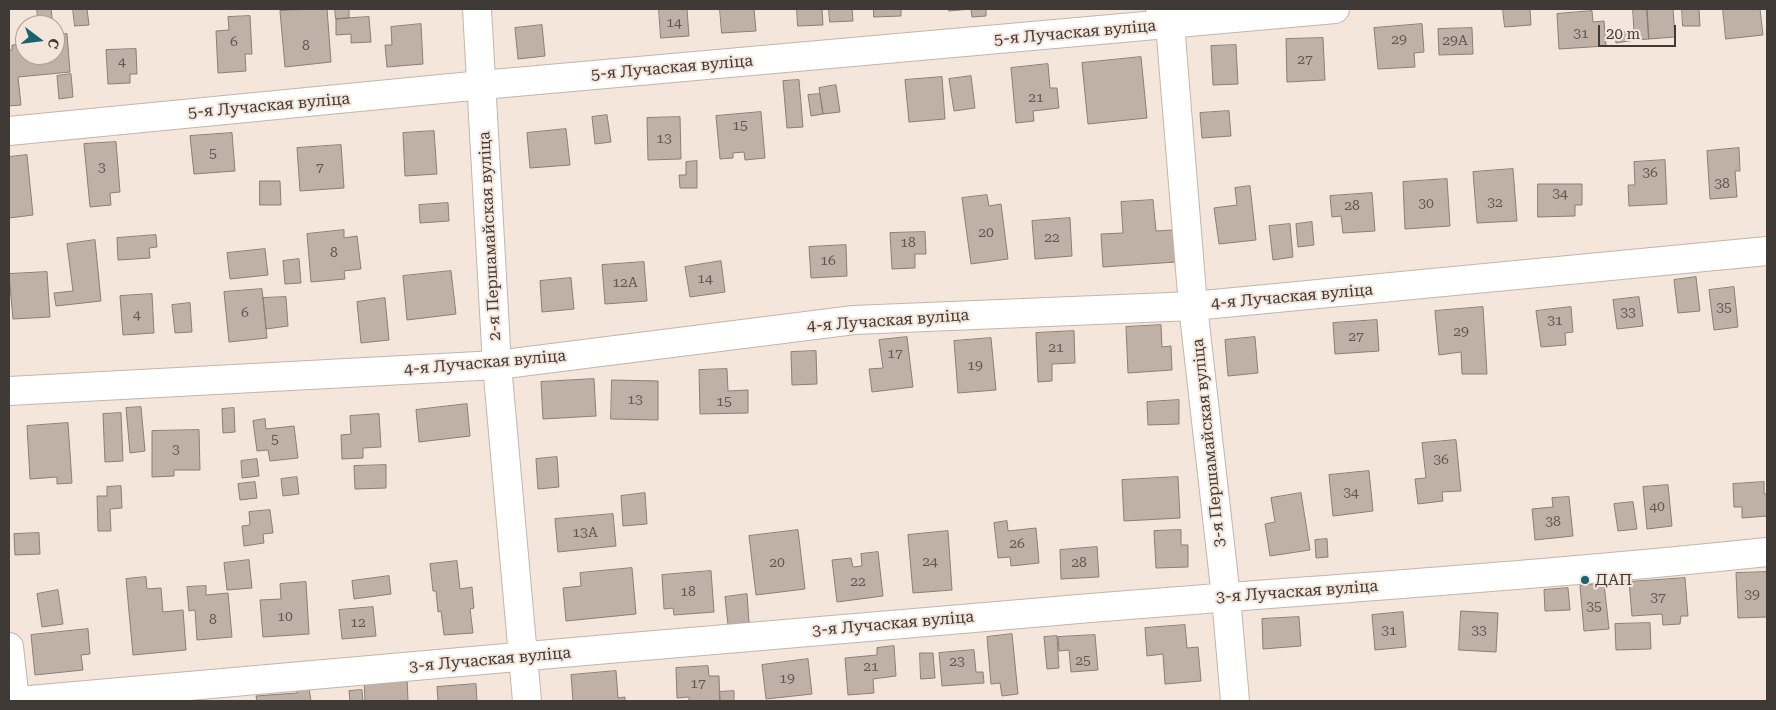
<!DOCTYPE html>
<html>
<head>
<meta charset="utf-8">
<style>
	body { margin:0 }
	#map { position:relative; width:1776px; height:710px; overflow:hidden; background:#f5e6db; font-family:"Roboto Serif",serif }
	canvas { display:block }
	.frame { position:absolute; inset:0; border:10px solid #403a36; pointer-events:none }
	.north { position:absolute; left:15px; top:15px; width:50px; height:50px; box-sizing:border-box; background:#f5e6db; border:1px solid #ada199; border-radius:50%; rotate:105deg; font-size:14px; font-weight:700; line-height:20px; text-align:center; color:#403a36 }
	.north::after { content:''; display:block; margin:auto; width:18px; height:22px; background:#17636e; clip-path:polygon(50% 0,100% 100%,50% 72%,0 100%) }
	.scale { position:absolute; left:1598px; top:25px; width:78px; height:22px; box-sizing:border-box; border:2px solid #403a36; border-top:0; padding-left:6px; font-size:15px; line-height:18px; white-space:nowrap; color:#403a36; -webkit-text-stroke:4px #f5e6db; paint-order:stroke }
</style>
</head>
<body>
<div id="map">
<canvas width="1776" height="710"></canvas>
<div class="frame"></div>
<div class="north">С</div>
<div class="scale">20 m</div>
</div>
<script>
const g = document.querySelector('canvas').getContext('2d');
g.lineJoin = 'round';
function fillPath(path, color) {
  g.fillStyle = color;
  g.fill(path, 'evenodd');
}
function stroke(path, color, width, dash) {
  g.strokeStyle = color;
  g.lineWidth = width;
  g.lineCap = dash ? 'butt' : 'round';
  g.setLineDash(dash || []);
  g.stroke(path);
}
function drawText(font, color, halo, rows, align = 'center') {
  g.font = font + ' "Roboto Serif",serif';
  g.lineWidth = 4;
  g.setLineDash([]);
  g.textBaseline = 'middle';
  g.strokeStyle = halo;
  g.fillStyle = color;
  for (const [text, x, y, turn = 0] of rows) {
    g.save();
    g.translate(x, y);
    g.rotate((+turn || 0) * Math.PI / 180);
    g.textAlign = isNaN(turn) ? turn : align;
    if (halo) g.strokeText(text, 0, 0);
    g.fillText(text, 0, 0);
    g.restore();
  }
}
const building = new Path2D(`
	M37 9H51L53 25H39Z
	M73 9H87L89 25 75 26Z
	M310 9H327L331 62 285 67 280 11Z
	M335 9H349V18L336 19Z
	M659 9H687L689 36 661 38Z
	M720 9H754L756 31 722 33Z
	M797 9H822L823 25 798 26Z
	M829 9H852L853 21 830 22Z
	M874 9H901V16L874 17Z
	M949 9H986V16L972 17 971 9 949 11Z
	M1503 9H1530L1531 25 1505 27Z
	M1633 9H1647L1649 39 1635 40Z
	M1647 9H1673L1675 37 1649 39Z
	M1682 9H1699L1700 26H1683Z
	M1723 9H1760L1763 35 1726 39Z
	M1592 11 1593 22 1604 21 1606 46 1559 49 1557 14Z
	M250 16 252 54H245L246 71 218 73 216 31 229 30 228 17Z
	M369 17 371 42 351 43V34L336 35V19Z
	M421 24 423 64 387 67 385 45H392L391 27Z
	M1422 24 1424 52 1414 53 1415 67 1378 69 1374 28Z
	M542 25 545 56 518 59 515 28Z
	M1472 28 1473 54 1439 55 1438 29Z
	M1634 31 1635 40 1616 43 1615 34Z
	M67 34 70 72 18 77 21 105 9 106V50H12V45L25 44V55H55V35Z
	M1323 38 1325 80 1287 82 1286 39Z
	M1236 45 1238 84 1213 85 1211 46Z
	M136 49 137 74H130V83L108 84 106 50Z
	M1141 57 1147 118 1088 124 1082 63Z
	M1048 64 1050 88H1057L1059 108 1033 111 1034 121 1016 123 1011 68Z
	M71 74 73 97 59 99 57 76Z
	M971 76 975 108 954 111 949 79Z
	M942 77 945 119 909 122 905 80Z
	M799 80 803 127 787 128 783 81Z
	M836 85 840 112 823 114 819 88Z
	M820 94 823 114 811 116 808 95Z
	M1229 111 1231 136 1202 138 1200 113Z
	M761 112 765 158 745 160 744 152 733 153V158L720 159 716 116Z
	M607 115 611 142 595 144 592 117Z
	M680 117 681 159 648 160 647 118Z
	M566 129 570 165 530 168 527 133Z
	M434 131 437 174 405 176 403 133Z
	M232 133 235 171 194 174 190 136Z
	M116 142 120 192 110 193 111 205 90 207 84 144Z
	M341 145 344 188 300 191 297 148Z
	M1739 148 1740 171H1735L1737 197 1710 199 1707 151Z
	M27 155 33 215 9 218V157Z
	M1665 160 1667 204 1629 206 1628 185H1635L1634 162Z
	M697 161V188H680L679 175H686V162Z
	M1513 169 1517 221 1477 223 1473 172Z
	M1447 179 1450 226 1405 229 1403 182Z
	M260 181H280L281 205H260Z
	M1538 184H1582V205H1575V216L1538 217Z
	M1250 186 1256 240 1219 244 1214 208 1237 205 1235 188Z
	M1372 193 1375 231 1343 233 1341 216 1332 217 1330 196Z
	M987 195 989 206 1001 204 1008 259 971 264 962 198Z
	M1153 200 1156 231 1173 230 1176 262 1103 267 1101 234 1123 233 1121 202Z
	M448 203 449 221 420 223 419 205Z
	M1070 218 1072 256 1035 259 1032 221Z
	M1312 222 1314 245 1298 247 1296 224Z
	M1290 224 1293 257 1273 260 1269 226Z
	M344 230V238L357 236 361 269 344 271 345 279 311 282 307 234Z
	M925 232 926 254H915V268L892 269 890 233Z
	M156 235 157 247 149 248 150 258 118 260 117 238Z
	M95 240 101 301 56 306 54 293 73 291 67 244Z
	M846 245 847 276 811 278 809 247Z
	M265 249 268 275 230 279 227 253Z
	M299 259 301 283 285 284 283 261Z
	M721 261 725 292 690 297 685 267Z
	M644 262 647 301 605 304 602 265Z
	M451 271 456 314 407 320 403 276Z
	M47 272 50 317 13 319 9 274Z
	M1696 277 1700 311 1678 313 1674 280Z
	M571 278 574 309 542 312 540 281Z
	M1734 287 1738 327 1714 330 1709 290Z
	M262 289 267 338 229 342 224 292Z
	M152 294 154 333 123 335 120 296Z
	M286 297 288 326 266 329 263 298Z
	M1639 297 1643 326 1617 329 1613 300Z
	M385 298 389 340 361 343 357 302Z
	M190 303 192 332 175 333 172 305Z
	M1483 307 1487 374H1462L1461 352 1439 355 1435 311Z
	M1571 307 1573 332 1565 333 1566 345 1541 347 1536 311Z
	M1377 320 1379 351 1335 354 1333 323Z
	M1161 325 1162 347 1171 346 1172 370 1128 373 1126 327Z
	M1074 331 1075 363 1052 364V381L1038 382 1036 333Z
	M907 337 913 387 872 392 869 369 883 368 879 340Z
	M1255 337 1258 373 1228 376 1225 340Z
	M991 338 996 390 958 393 954 341Z
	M816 351 817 384 792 385 791 352Z
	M727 369 728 391 748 390V413L700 414 699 370Z
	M594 379 596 416 543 419 541 382Z
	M612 380 658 381V420L611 419Z
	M1179 400V424L1148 425 1147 402Z
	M467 404 470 436 419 442 416 410Z
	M141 407 145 451 130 453 126 408Z
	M234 408 235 432 223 433 222 409Z
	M121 413 123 461 105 462 103 414Z
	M379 414 381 447 363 448V458L342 459 341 435 351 434 350 416Z
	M265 419 266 429 294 426 298 458 270 461 268 450 257 451 253 421Z
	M68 423 72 483 57 484V477L30 479 27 426Z
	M199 430 200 470H174V476L152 477V431Z
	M1456 440 1461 491 1442 492 1443 501 1418 504 1415 479 1426 478 1422 443Z
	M557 457 559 487 538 489 536 459Z
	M257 459 259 476 242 478 241 461Z
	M386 465V488L355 489 354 466Z
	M1369 471 1373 511 1333 516 1329 475Z
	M297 477 299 494 283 496 281 479Z
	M1178 477 1180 518 1124 521 1122 480Z
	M255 482 257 498 240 500 238 484Z
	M1764 482V494H1767V516L1742 518V507H1734L1733 484Z
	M1668 485 1672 526 1647 529 1643 487Z
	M121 486 122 508 110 509 111 531H98L97 496H107V487Z
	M645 493 647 524 623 526 621 496Z
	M1301 493 1310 550 1270 556 1265 524 1275 522 1271 498Z
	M1569 497 1573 536 1535 540 1532 509 1553 507 1552 498Z
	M1633 502 1637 529 1618 531 1614 504Z
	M270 510 273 533 263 534 264 543 244 546 242 526 250 525 249 512Z
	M613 514 616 546 558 552 555 519Z
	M1007 521 1008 531 1036 528 1039 563 1011 566 1010 557 998 558 994 523Z
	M798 530 805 589 756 595 749 536Z
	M1181 530V545H1188V567L1156 568 1154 531Z
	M948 531 952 590 913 593 908 535Z
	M39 533 40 554 15 555 14 534Z
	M1327 539 1328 557 1316 558 1315 540Z
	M1097 547 1099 577 1061 579 1060 550Z
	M878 552 883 596 837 602 832 560 851 558 853 567 862 566 861 554Z
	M249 560 252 588 227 590 224 563Z
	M457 561 460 589 472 587 474 608 470 609 473 633 444 635 441 611 438 612 436 591H433L430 564Z
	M632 568 636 614 566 621 563 588 581 586 580 573Z
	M711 571 714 612 674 615 673 608 664 609 662 575Z
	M1767 572V617L1738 618 1736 573Z
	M389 576 391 594 354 599 352 581Z
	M146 577 147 589 161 588 163 612 183 610 186 650 133 655 126 579Z
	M1685 578 1688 616H1681L1680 624 1663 625 1662 614 1632 616 1629 582Z
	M306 582 309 634 263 637 260 600 281 599 280 584Z
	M1604 583 1609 629 1584 631 1580 586Z
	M206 586V595L228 593 232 637 197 640 195 610 189 611 187 587Z
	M1568 588 1570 610 1545 611 1544 590Z
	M58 590 63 624 42 627 37 594Z
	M747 594 749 622 728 625 725 597Z
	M373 607 376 636 342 639 339 610Z
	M1461 611 1498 613 1496 652 1459 650Z
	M1403 612 1406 647 1375 650 1372 615Z
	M1299 617 1301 646 1263 649 1262 619Z
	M1650 623 1651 649 1616 650 1615 624Z
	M1185 625 1187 648 1198 647 1201 681 1165 684 1163 654 1147 656 1145 628Z
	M88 629 90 654 81 655 83 670 35 675 31 635Z
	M1012 634 1018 694 1002 696 1000 683 991 684 987 637Z
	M1095 635 1098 670 1071 672 1069 650 1059 651 1058 637Z
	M1057 636 1059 668 1047 669 1044 637Z
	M894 646 896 676 873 679 874 693 848 695 845 658 877 655V648Z
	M974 650 976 672H983L984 683 942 686 939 653Z
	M920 653H933L935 678 921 679Z
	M808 659 812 694 766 699 762 665Z
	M708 666 709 676H719L720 701H689V697L677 698 676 668Z
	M616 671 618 698 625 697V701H573L571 675Z
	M407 677 408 701H365L364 680Z
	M476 684 477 701H438L437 687Z
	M297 688H309L311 701H257L256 696 297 693Z
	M362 690 363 701H350L349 691Z
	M734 691V701H720L719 692Z`);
fillPath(building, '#c0b1a7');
stroke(building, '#8b7e74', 1);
const minor = new Path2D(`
	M477 9 497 365 527 701
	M1160 10 1170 24 1193 306 1226 597 1235 701
	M9 131 482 85 1335 9
	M9 391 497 365 854 320 1193 306 1767 251
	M9 647 15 701
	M19 701C365 671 710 639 1056 611 1293 591 1530 577 1767 552`);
stroke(minor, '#c4b5ab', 30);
stroke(minor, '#fff', 28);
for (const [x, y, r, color] of [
	[1585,580,5,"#17636e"]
]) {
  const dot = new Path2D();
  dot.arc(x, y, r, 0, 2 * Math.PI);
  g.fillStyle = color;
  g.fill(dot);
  stroke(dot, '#f5e6db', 2);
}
drawText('14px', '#605852', null, [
	["14",674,23],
	["31",1581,34],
	["29",1399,40],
	["29А",1455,41],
	["6",234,42],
	["8",306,46],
	["27",1305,60],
	["4",122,62],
	["21",1036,98],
	["15",740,126],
	["13",664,139],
	["5",213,154],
	["3",102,168],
	["7",320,168],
	["36",1650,173],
	["38",1722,184],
	["34",1560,194],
	["32",1495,203],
	["30",1426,204],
	["28",1352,206],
	["20",986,233],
	["22",1052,238],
	["18",908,243],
	["8",334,253],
	["16",828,261],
	["14",705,279],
	["12А",625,283],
	["35",1724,308],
	["6",245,313],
	["33",1628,313],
	["4",137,315],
	["31",1555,321],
	["29",1461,332],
	["27",1356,337],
	["21",1056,348],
	["17",895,354],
	["19",975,366],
	["13",635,400],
	["15",724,402],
	["5",275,440],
	["3",176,450],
	["36",1441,460],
	["34",1351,493],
	["40",1657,507],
	["38",1553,522],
	["13А",585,533],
	["26",1017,544],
	["24",930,562],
	["20",777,563],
	["28",1079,563],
	["22",858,582],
	["18",688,592],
	["39",1752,595],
	["37",1658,598],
	["35",1594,607],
	["10",285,617],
	["8",213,620],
	["12",358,623],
	["31",1389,631],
	["33",1479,631],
	["25",1083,661],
	["23",957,662],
	["21",871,667],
	["19",787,679],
	["17",698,684]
]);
drawText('16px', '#403a36', '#f5e6db', [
	["5-я Лучаская вуліца",1075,33,-5],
	["5-я Лучаская вуліца",672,68,-5],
	["5-я Лучаская вуліца",269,106,-5],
	["2-я Першамайская вуліца",490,236,-93],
	["4-я Лучаская вуліца",1292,297,-5],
	["4-я Лучаская вуліца",888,321,-4],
	["4-я Лучаская вуліца",485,363,-5],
	["3-я Першамайская вуліца",1209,443,-96],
	["3-я Лучаская вуліца",1297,592,-4],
	["3-я Лучаская вуліца",893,624,-5],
	["3-я Лучаская вуліца",490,660,-5]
]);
drawText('16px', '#403a36', '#f5e6db', [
	["ДАП",1595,580]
], 'left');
</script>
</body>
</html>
